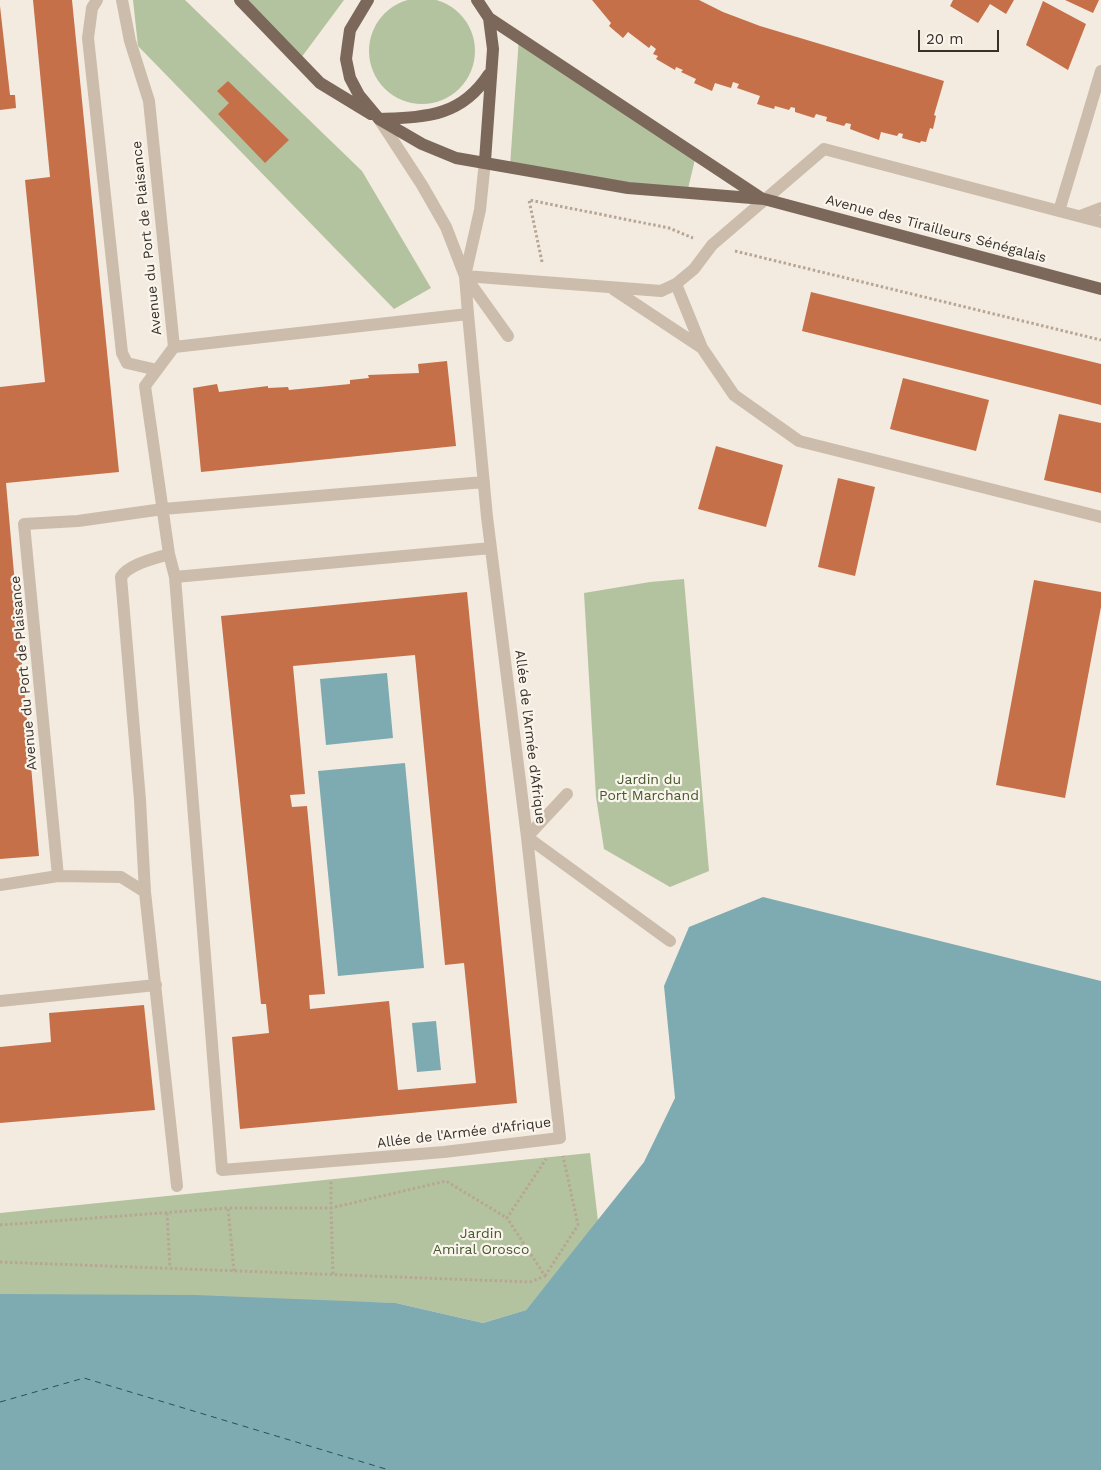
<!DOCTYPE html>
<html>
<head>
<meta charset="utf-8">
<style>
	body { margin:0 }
	#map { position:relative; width:1101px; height:1470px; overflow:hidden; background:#f3ebdf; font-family:"Work Sans",sans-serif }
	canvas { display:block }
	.scale { position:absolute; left:918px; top:30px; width:81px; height:22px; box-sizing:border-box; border:2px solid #39302a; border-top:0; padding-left:6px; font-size:15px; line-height:18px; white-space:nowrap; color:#39302a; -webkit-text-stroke:4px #faf5ec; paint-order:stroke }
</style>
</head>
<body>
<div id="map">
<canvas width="1101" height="1470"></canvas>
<div class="scale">20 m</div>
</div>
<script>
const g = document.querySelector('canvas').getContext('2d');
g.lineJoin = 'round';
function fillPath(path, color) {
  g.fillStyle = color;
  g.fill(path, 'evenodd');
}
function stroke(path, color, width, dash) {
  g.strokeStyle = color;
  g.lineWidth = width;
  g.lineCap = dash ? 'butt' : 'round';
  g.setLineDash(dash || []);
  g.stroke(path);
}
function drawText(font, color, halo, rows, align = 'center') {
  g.font = font + ' "Work Sans",sans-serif';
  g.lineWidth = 4.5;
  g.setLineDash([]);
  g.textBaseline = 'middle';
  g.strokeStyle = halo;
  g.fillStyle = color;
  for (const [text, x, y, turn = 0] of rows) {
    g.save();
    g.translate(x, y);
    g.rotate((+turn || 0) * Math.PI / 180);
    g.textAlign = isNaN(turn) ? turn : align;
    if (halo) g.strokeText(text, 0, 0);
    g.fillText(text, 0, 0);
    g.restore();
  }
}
fillPath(new Path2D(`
	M369 51a53 53 0 1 1 106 0a53 53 0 1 1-106 0Z
	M133 0H185L362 171 431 288 394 309 138 46Z
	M240 0H344L298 62Z
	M519 37 696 155 687 193 510 166Z
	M684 579 709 871 670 887 604 849 596 797 584 593 650 582Z
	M590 1153 598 1221 526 1310 483 1323 396 1303 0 1295V1213Z`), '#b4c39f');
fillPath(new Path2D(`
	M387 673 393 738 326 745 320 679Z
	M405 763 424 968 338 976 318 771Z
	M763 897 1101 981V1470H0V1294L195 1295 396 1303 483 1323 526 1310 644 1162 675 1098 664 986 689 927Z
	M436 1021 441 1070 417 1072 412 1023Z`), '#7eabb1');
stroke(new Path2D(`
	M0 1402 84 1378 389 1470`), '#1f545c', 1, [6, 5]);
fillPath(new Path2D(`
	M33 0H72L119 472 6 483 39 856 0 859V387L45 382 25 180 50 177Z
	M592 0H699L723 12 760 26 944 81 934 115 936 116 933 129 930 128 926 142 921 141 920 143 902 138 903 134 899 133 897 136 881 132 879 140 850 129 851 124 846 123 844 126 826 121 827 117 816 114 814 118 795 112V108L791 107 789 110 775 106 774 109 757 104 760 96 737 88 739 84 733 82 731 88 715 83 712 91 694 83 696 79 681 72 683 70 676 67 675 70 656 59 658 56 653 54 656 49 651 45 649 48 628 32 623 38 609 26 611 23Z
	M953 0H1014L1006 14 990 4 978 23 950 6Z
	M1065 0H1099L1093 13Z
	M1043 1 1086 24 1068 70 1026 45Z
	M0 6 10 95H15L16 108 0 110Z
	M228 81 289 140 265 163 218 114 229 103 217 91Z
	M811 292 1101 364V405L802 331Z
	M447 361 456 446 201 472 193 388 217 384 219 392 268 386V388L288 387 289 390 350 384V380L369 378 368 375 419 373 418 364Z
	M903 378 989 400 976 451 890 429Z
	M1059 414 1101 423V493L1044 480Z
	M716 446 783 465 766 527 698 509Z
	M838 478 875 487 855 576 818 567Z
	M1034 580 1101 592V607L1065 798 996 785Z
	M467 592 517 1103 240 1129 232 1037 269 1033 266 1004H261L221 616ZM415 655 445 965 464 963 476 1083 398 1090 389 1001 310 1009 309 995 325 994 307 806 292 807 290 795 305 794 293 666Z
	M144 1005 155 1110 0 1123V1047L51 1042 49 1013Z`), '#c6704a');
stroke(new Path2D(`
	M735 251 1101 340
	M542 262 529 200 669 228 693 238
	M167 1213 170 1268
	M0 1225 228 1208
	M0 1262 530 1282 545 1276 507 1218 546 1159
	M234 1271 228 1208H331V1180
	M333 1274 331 1208 446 1181 507 1218
	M545 1276 578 1225 563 1156`), '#b8a695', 3, [2.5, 2.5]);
stroke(new Path2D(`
	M97 0 92 8 88 38 122 353 127 363 157 370
	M122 0 130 41 149 101 174 347 145 386 169 554 175 577 222 1170 444 1152 560 1138 527 837 487 517 468 314 465 276 480 210 485 161
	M379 119 422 185 446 227 465 276 508 336
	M1059 211 1101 222
	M1080 216 1101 208
	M465 276 661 291 676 284 694 269 712 245 824 149 1059 211 1101 71
	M613 289 702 348 676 284
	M174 347 468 314
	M702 348 734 395 799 441 1101 517
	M175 577 491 548
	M567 794 527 837 670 941
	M58 876 24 524 78 521 163 509 484 482
	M0 885 58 876 121 877 145 892 177 1186
	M145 892 140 800 121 577C129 564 154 559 169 554
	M0 1001 156 985`), '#ccbcab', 12);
stroke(new Path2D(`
	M240 0 320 83 371 114
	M368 0 350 30 348 44 346 59 350 78 359 95 379 119 422 144 456 158 628 188 764 199 1101 289
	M477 0 489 18 493 49 485 161
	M489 18 761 198
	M380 119C426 117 461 117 489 74`), '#7b685b', 12);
drawText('14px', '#39302a', '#faf5ec', [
	["Avenue des Tirailleurs Sénégalais",936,229,15],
	["Avenue du Port de Plaisance",147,238,-96],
	["Avenue du Port de Plaisance",24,673,-95],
	["Allée de l'Armée d'Afrique",530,737,83],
	["Allée de l'Armée d'Afrique",464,1133,-7]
]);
drawText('14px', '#46582e', '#faf5ec', [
	["Jardin du",649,780],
	["Port Marchand",649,796],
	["Jardin",481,1234],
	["Amiral Orosco",481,1250]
]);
</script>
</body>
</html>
